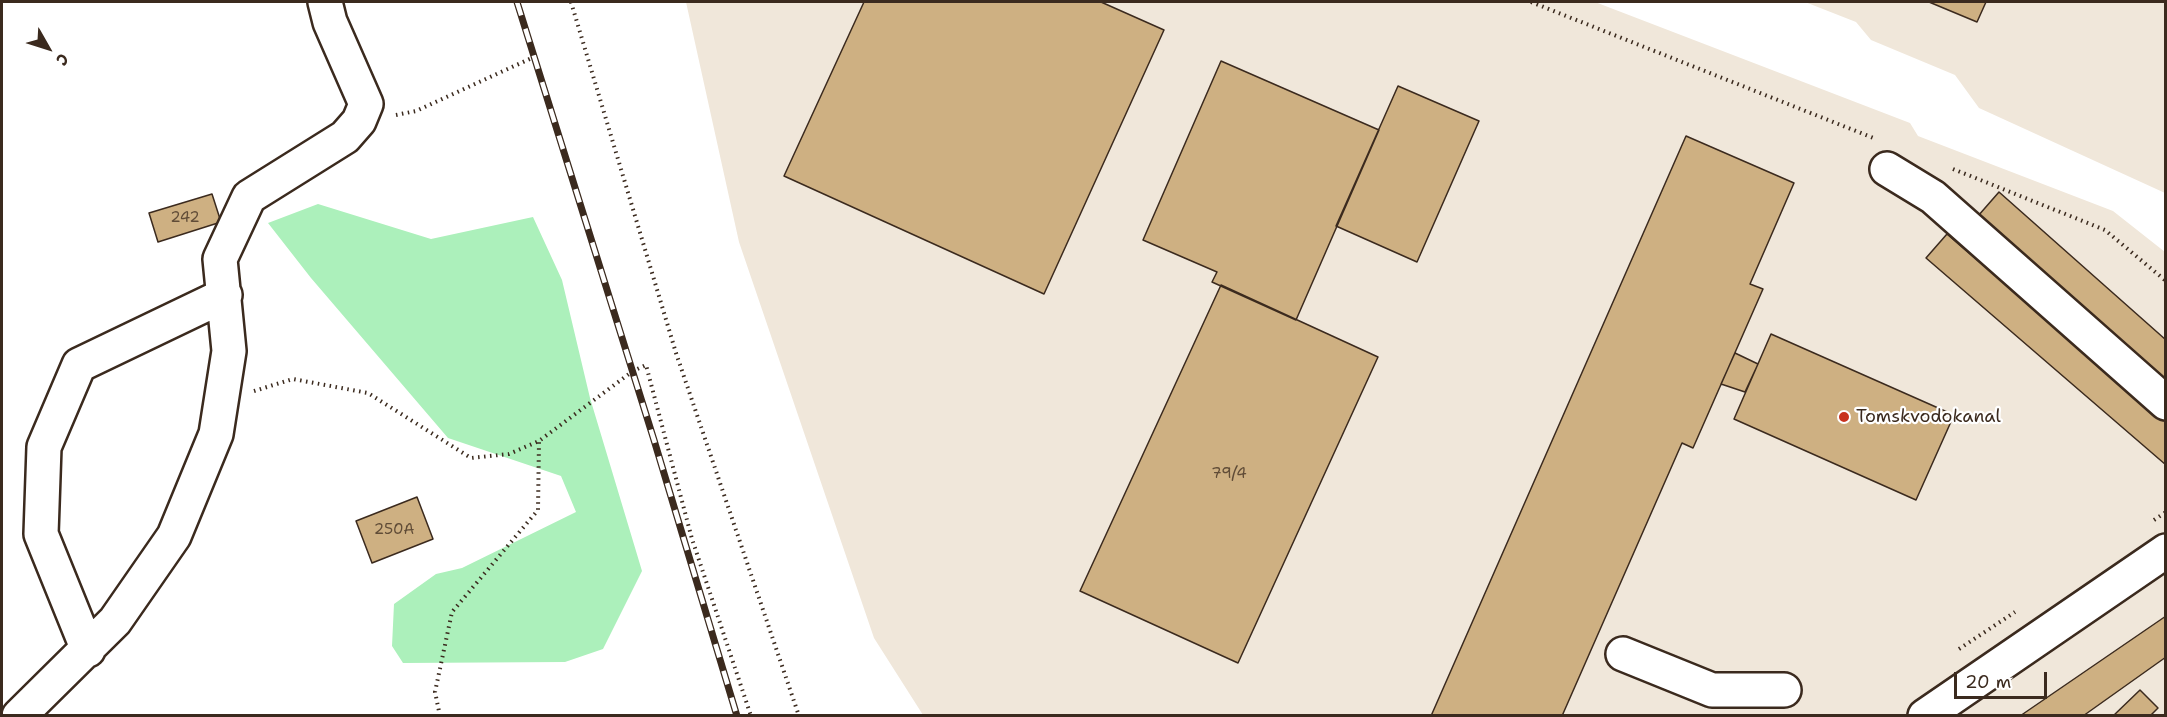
<!DOCTYPE html>
<html>
<head>
<meta charset="utf-8">
<style>
	body { margin:0 }
	#map { position:relative; width:2167px; height:717px; overflow:hidden; background:#fff; font-family:"Shantell Sans",sans-serif }
	canvas { display:block }
	.frame { position:absolute; inset:0; border:3px solid #3b2a1e; pointer-events:none }
	.north { position:absolute; left:18px; top:18px; width:60px; height:60px; -webkit-text-stroke:4px #fff; paint-order:stroke; rotate:129deg; font-size:16px; font-weight:700; line-height:24px; text-align:center; color:#3b2a1e }
	.north::after { content:''; display:block; margin:auto; width:21px; height:27px; background:#3b2a1e; clip-path:polygon(50% 0,100% 100%,50% 72%,0 100%) }
	.scale { position:absolute; left:1954px; top:672px; width:93px; height:27px; box-sizing:border-box; border:3px solid #3b2a1e; border-top:0; padding-left:8px; font-size:18px; line-height:21px; white-space:nowrap; color:#3b2a1e; -webkit-text-stroke:4px #fff; paint-order:stroke }
</style>
</head>
<body>
<div id="map">
<canvas width="2167" height="717"></canvas>
<div class="frame"></div>
<div class="north">С</div>
<div class="scale">20 m</div>
</div>
<script>
const g = document.querySelector('canvas').getContext('2d');
g.lineJoin = 'round';
function fillPath(path, color) {
  g.fillStyle = color;
  g.fill(path, 'evenodd');
}
function stroke(path, color, width, dash) {
  g.strokeStyle = color;
  g.lineWidth = width;
  g.lineCap = dash ? 'butt' : 'round';
  g.setLineDash(dash || []);
  g.stroke(path);
}
function drawText(font, color, halo, rows, align = 'center') {
  g.font = font + ' "Shantell Sans",sans-serif';
  g.lineWidth = 4.5;
  g.setLineDash([]);
  g.textBaseline = 'middle';
  g.strokeStyle = halo;
  g.fillStyle = color;
  for (const [text, x, y, turn = 0] of rows) {
    g.save();
    g.translate(x, y);
    g.rotate((+turn || 0) * Math.PI / 180);
    g.textAlign = isNaN(turn) ? turn : align;
    if (halo) g.strokeText(text, 0, 0);
    g.fillText(text, 0, 0);
    g.restore();
  }
}
fillPath(new Path2D(`
	M686 2H1595L1910 123 1918 136 2113 211 2165 252V715H923L874 638 739 242Z
	M1805 2H2165V193L1979 108 1955 75 1871 40 1856 22Z`), '#f0e7da');
fillPath(new Path2D(`
	M318 204 431 239 533 217 562 280 590 398 642 571 603 649 565 662 403 663 392 646 394 604 436 574 462 568 576 512 561 476 448 438 311 278 268 223Z`), '#acf0bb');
const building = new Path2D(`
	M864 2H1101L1164 30 1044 294 784 176Z
	M1929 2H1986L1977 22Z
	M1221 61 1379 130 1296 320 1212 282 1217 272 1143 240Z
	M1398 86 1479 121 1417 262 1336 226Z
	M1686 136 1794 183 1750 284 1763 289 1693 448 1682 443 1562 716H1431Z
	M1999 192 2166 340V382L1978 216Z
	M212 194 221 222 158 242 149 213Z
	M1947 234 2166 422V465L1926 258Z
	M1221 285 1378 357 1238 663 1080 591Z
	M1771 334 1954 415 1916 500 1734 419Z
	M1735 353 1758 364 1745 392 1721 384Z
	M417 497 433 539 372 563 356 521Z
	M2166 616V657L2083 716H2020Z
	M2140 690 2158 708 2150 716H2113Z`);
fillPath(building, '#ceb082');
stroke(building, '#3b2a1e', 1.5);
const minor = new Path2D(`
	M1887 169 1933 197 2166 403
	M88 650 41 534 44 447 79 365 225 295
	M1623 654 1712 690H1784
	M19 716 115 621 174 536 216 434 229 351 220 259 249 197 345 137 359 121 366 104 330 22 325 2
	M1925 716 2166 551`);
stroke(minor, '#3b2a1e', 38);
stroke(new Path2D(`
	M571 2 676 353 799 716
	M1531 2 1876 139
	M396 115 416 111 534 57
	M1953 169 2105 230 2166 281
	M254 391 293 379 368 393 471 458 509 454 539 441 633 371 646 365 692 539 751 716
	M2154 520 2166 512
	M1959 649 2015 612
	M440 716 435 692 452 612 538 510 539 441`), '#3b2a1e', 4, [1.5, 4.5]);
stroke(minor, '#fff', 33);
const rail = new Path2D(`
	M517 2 654 440 737 716`);
stroke(rail, '#3b2a1e', 7);
stroke(rail, '#fff', 4.5, [14]);
for (const [x, y, r, color] of [
	[1844,417,6,"#c8321e"]
]) {
  const dot = new Path2D();
  dot.arc(x, y, r, 0, 2 * Math.PI);
  g.fillStyle = color;
  g.fill(dot);
  stroke(dot, '#fff', 2);
}
drawText('15px', '#604c37', null, [
	["242",185,218],
	["79/4",1229,474],
	["250А",394,530]
]);
drawText('18px', '#3b2a1e', '#fff', [
	["Tomskvodokanal",1856,417]
], 'left');
</script>
</body>
</html>
